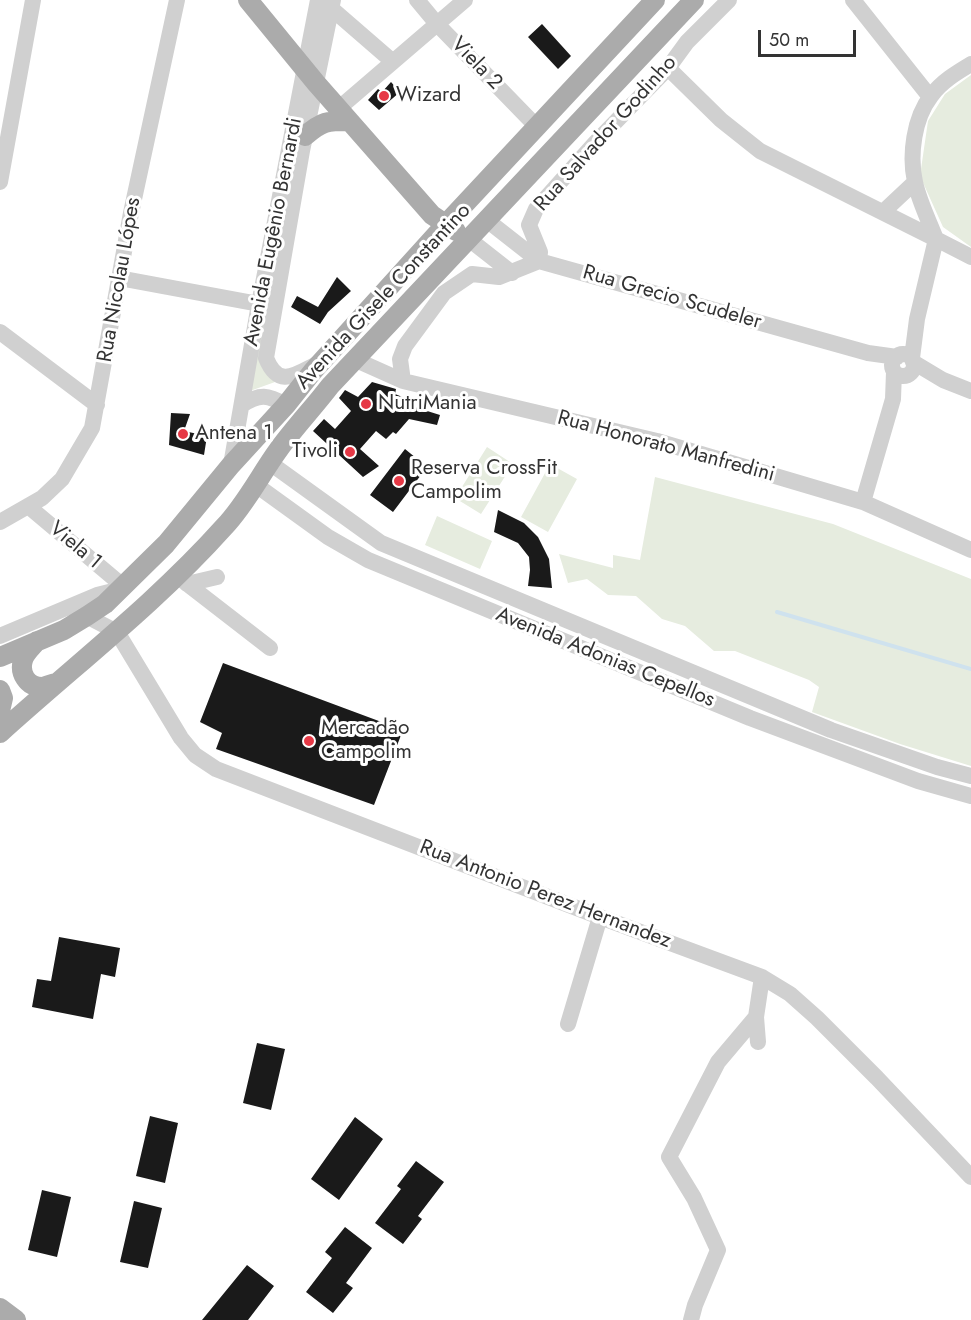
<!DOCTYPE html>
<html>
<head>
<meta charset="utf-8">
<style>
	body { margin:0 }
	#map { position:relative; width:971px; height:1320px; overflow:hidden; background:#fff; font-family:Jost,sans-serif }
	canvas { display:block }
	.scale { position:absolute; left:758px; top:30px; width:98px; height:27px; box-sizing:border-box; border:3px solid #333; border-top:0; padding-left:8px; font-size:18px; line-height:21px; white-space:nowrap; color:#333; -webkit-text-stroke:4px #fff; paint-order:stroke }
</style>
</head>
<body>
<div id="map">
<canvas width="971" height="1320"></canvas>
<div class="scale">50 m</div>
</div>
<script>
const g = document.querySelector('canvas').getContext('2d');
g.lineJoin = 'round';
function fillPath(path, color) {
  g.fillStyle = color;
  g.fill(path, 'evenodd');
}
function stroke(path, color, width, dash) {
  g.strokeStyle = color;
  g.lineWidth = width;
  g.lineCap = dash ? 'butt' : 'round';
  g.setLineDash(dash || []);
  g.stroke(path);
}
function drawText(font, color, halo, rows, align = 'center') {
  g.font = font + ' Jost,sans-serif';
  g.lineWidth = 6;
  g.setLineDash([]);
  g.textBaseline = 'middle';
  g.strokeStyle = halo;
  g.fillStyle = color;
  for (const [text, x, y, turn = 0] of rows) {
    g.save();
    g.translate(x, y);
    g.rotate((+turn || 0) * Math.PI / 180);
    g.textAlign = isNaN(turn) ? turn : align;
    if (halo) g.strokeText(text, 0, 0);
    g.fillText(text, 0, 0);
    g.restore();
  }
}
fillPath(new Path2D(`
	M971 75V247L943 227 920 176 928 121 945 94Z
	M270 281 262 357 275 382 250 391Z
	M487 447 513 464 481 514 455 498Z
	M550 464 577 479 548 532 521 517Z
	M655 477 833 524 971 579V766L900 744 812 712 819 687 809 680 735 651H714L685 626 662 619 636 596 608 595 587 579 568 583 559 554 613 568V555L640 560Z
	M437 516 492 541 480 569 425 545Z`), '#e6ecdf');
stroke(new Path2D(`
	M777 612 971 669`), '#cfe2ee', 4);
fillPath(new Path2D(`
	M542 24 571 56 558 69 528 37Z
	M391 82 400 92 379 110 368 100 378 89 382 92Z
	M337 277 351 291 328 312 320 324 291 307 297 296 318 307Z
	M372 382 396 389 395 394 410 400 408 405 440 415 437 425 409 419 396 434 393 432 386 439 376 431 360 449 379 466 363 477 313 431 324 419 335 429 351 411 339 398 345 390 358 397Z
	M171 413 190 414 184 431 207 436 204 455 169 445Z
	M405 449 427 467 393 512 370 495Z
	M498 510 524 523 538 537 549 559 552 588 528 586 530 570 529 557 518 543 494 532Z
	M223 663 403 730 374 805 216 749 222 733 200 722Z
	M59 937 120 948 115 977 101 974 93 1019 32 1007 37 979 51 981Z
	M257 1043 285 1049 271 1110 243 1103Z
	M150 1116 178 1123 165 1183 136 1176Z
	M355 1117 383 1139 339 1200 311 1179Z
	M416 1161 444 1182 418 1216 422 1219 403 1244 375 1223 401 1189 397 1186Z
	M42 1190 71 1197 57 1257 28 1250Z
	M134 1201 162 1208 148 1268 120 1262Z
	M345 1227 372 1248 346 1283 353 1288 333 1313 306 1292 332 1258 325 1252Z
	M247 1265 274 1286 248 1320H202Z`), '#1a1a1a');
stroke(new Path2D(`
	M417 0 437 24 537 127
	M853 0 930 97
	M332 9 392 61
	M971 64C956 73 941 82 931 96 914 118 909 155 915 182 919 201 929 221 936 239L971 257
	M668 68 721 120 760 151 936 239 917 319 912 358
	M338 109 465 0
	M0 182 33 0
	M883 212 915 182
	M488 221 539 261 868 353 897 357
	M470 240 512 273
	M119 278 259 304
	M0 332 97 405
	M892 365a11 11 0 1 1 22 0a11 11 0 1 1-22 0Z
	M356 360 403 381 657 441 863 502 971 550
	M913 362 943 380 971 391
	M319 363C296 374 279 390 266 358L302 151 333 0
	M403 381 400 359 405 346 444 293 472 274 499 277 539 261 540 252 529 225 536 209 595 143 668 68 687 42 729 0
	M242 405C260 393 268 395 286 405
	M270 463 381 543 831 730 937 767 971 776
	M231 465 259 304 318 0
	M256 485 328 537 368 560 750 718 918 781 971 796
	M863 502 893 399 894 372
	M28 506 123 586
	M0 522 42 498 62 479 92 428 131 213 177 0
	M177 576 270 648
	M187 584 217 577
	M69 607 117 632 181 738 195 755 216 769 600 917 762 977 790 994 817 1018 877 1078 971 1177
	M0 636 97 595 121 589
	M756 1017 758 1042
	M568 1024 600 917
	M691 1320 695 1305 718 1250 694 1198 669 1157 718 1062 756 1017 762 977`), '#d0d0d0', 16);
stroke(new Path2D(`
	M248 0 316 83 432 215 456 231
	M305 136C322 121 327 121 349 121
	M37 641C33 646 25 653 23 660 19 673 27 687 42 687 46 686 51 684 56 683
	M0 657 64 630 87 616 105 604 166 544 231 465 286 405 313 371 446 224 655 0
	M0 690 3 698 0 711
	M0 733C75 665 156 603 224 527 246 504 260 475 279 449 295 427 314 407 330 386L694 0
	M0 1308 16 1320`), '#ababab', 20);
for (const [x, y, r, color] of [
	[384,96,6,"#e63946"],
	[366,404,6,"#e63946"],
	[183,434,6,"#e63946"],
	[350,452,6,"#e63946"],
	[399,481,6,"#e63946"],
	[309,741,6,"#e63946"]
]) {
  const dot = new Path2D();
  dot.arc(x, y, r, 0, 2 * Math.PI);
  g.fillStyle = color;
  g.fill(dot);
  stroke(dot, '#fff', 2);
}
drawText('21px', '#333', '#fff', [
	["Viela 2",476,64,46],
	["Rua Salvador Godinho",606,134,-48],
	["Avenida Eugênio Bernardi",274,232,-79],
	["Rua Nicolau Lópes",120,280,-80],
	["Avenida Gisele Constantino",384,297,-47],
	["Rua Grecio Scudeler",672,298,16],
	["Rua Honorato Manfredini",666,447,15],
	["Viela 1",75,546,40],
	["Avenida Adonias Cepellos",605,658,22],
	["Rua Antonio Perez Hernandez",545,895,21]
]);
drawText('21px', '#333', '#fff', [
	["Wizard",396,96],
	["NutriMania",378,404],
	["Antena 1",195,434],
	["Tivoli",338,452,"right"],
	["Reserva CrossFit",411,469],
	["Campolim",411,493],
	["Mercadão",321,729],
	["Campolim",321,753]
], 'left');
</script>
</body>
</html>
